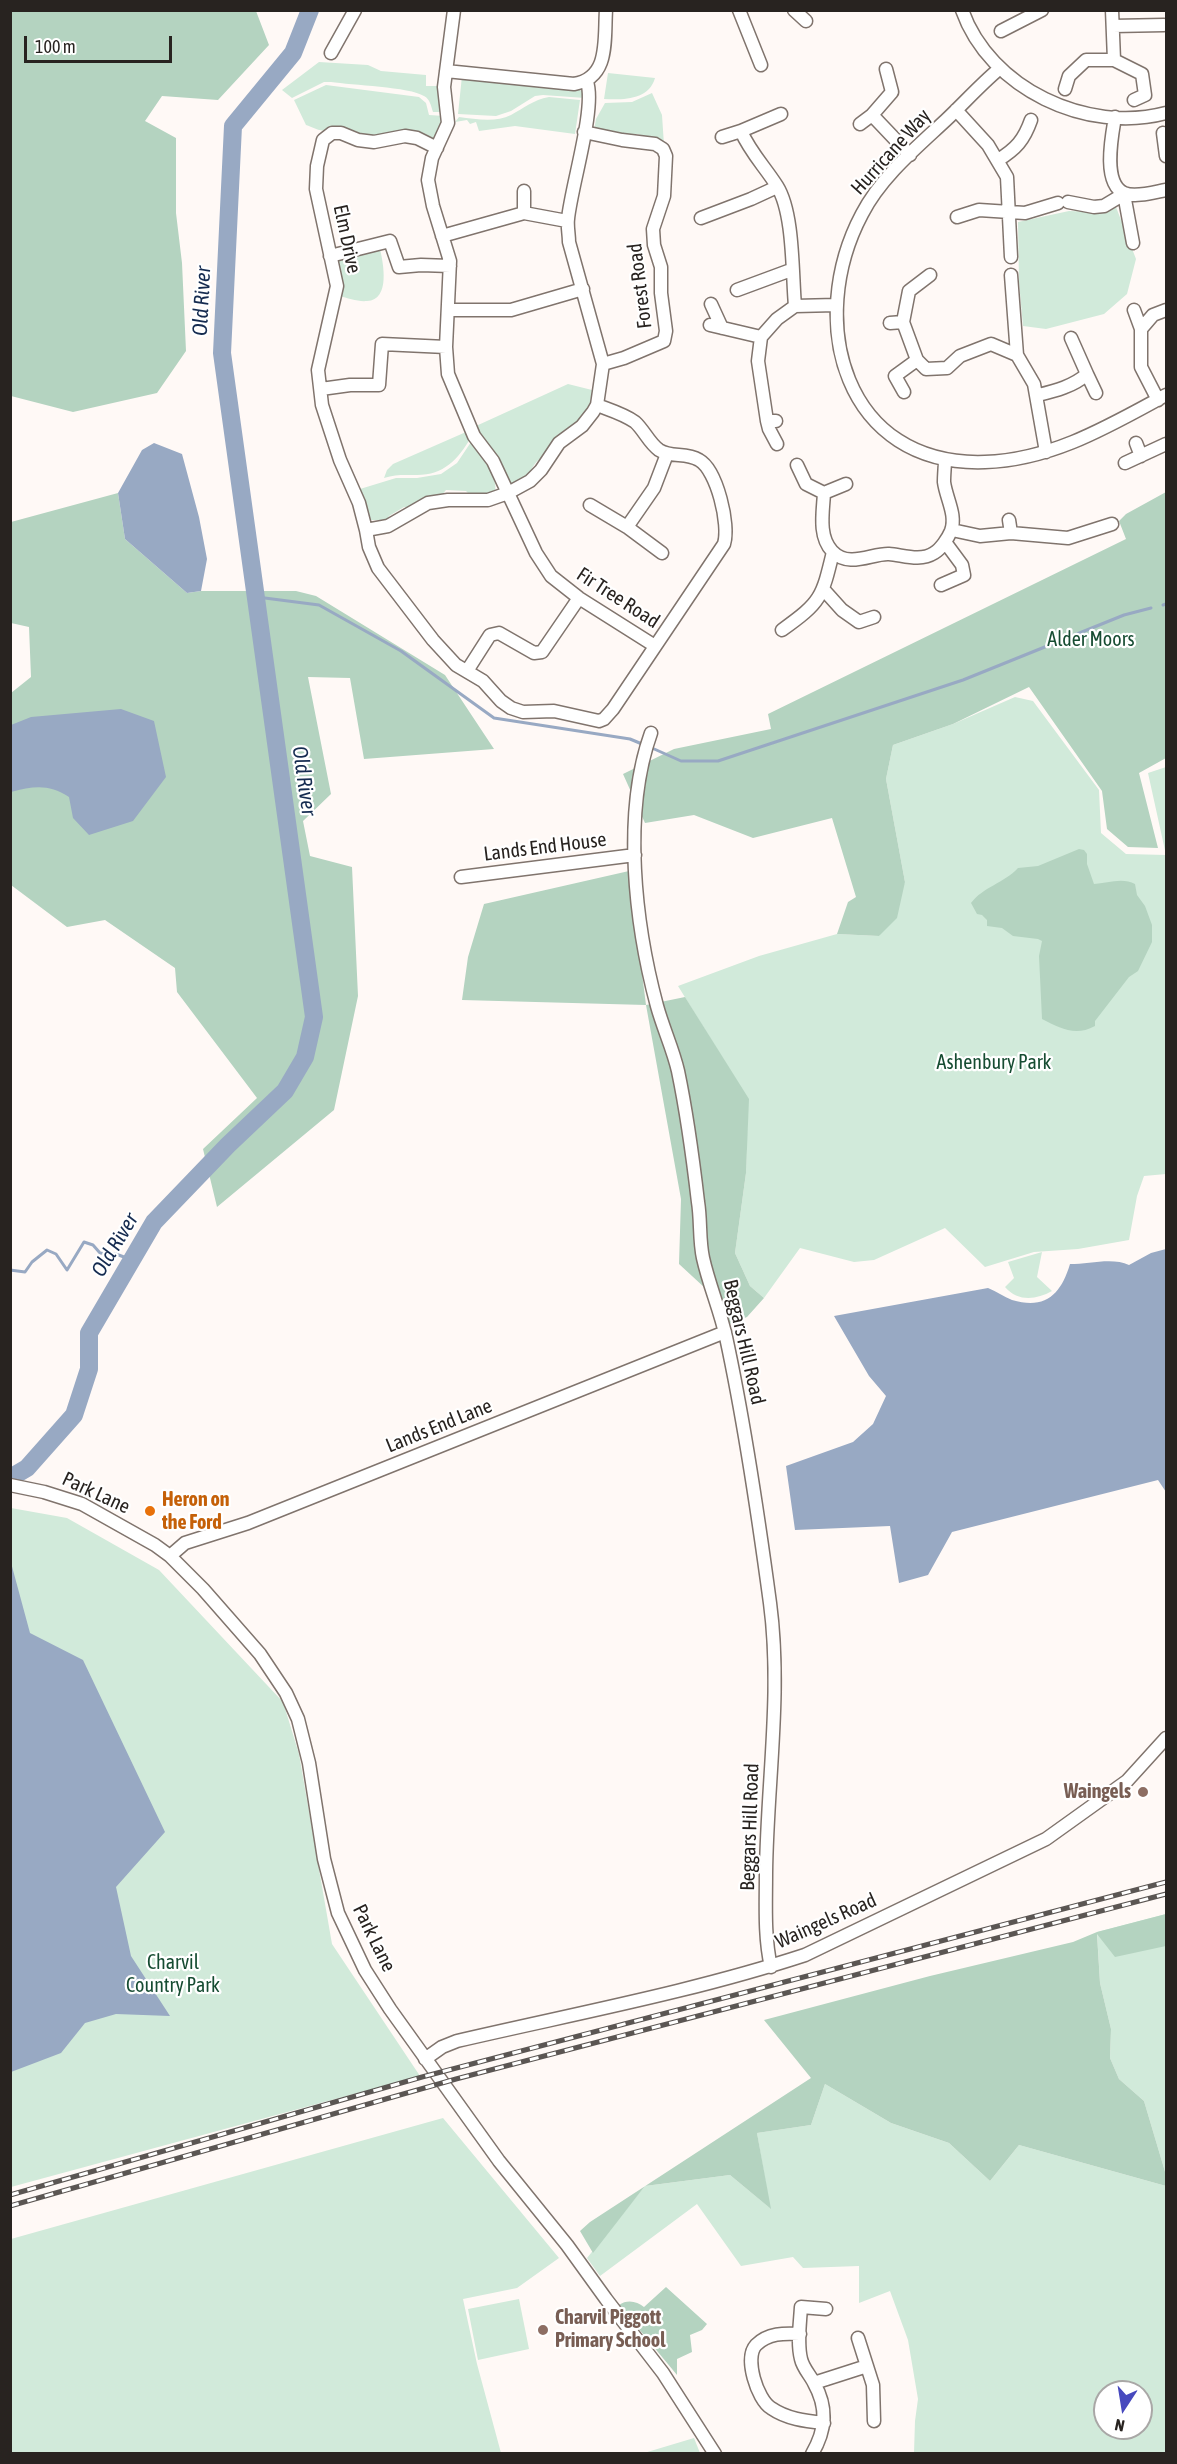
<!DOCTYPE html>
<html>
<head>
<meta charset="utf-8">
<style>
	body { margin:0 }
	#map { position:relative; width:1177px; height:2464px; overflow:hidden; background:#fff9f6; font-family:"Asap Condensed",sans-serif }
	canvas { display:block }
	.frame { position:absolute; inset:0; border:12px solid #282320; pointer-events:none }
	.north { position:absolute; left:1093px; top:2380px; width:60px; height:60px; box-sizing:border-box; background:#fff; border:2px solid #a9a7a6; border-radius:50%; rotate:192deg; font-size:16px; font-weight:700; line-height:24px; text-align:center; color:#282320 }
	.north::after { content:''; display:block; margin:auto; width:21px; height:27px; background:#4749be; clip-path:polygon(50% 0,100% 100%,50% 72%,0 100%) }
	.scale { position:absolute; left:24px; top:36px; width:148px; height:27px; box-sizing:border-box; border:3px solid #282320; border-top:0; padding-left:8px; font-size:18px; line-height:21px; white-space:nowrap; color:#282320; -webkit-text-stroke:4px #fff; paint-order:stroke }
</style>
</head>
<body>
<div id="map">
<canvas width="1177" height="2464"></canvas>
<div class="frame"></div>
<div class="north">N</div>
<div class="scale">100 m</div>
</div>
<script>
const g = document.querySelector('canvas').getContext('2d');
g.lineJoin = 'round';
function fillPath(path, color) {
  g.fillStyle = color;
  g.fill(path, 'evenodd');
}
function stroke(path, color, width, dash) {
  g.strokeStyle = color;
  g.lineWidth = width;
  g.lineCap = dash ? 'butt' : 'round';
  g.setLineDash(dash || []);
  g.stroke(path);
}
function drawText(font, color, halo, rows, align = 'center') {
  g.font = font + ' "Asap Condensed",sans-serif';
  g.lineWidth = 4.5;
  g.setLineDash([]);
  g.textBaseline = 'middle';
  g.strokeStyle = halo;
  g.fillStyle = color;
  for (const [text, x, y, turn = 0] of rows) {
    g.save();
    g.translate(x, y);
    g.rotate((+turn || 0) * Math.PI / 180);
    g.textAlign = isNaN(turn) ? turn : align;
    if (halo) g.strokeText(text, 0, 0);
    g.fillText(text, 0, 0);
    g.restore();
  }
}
fillPath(new Path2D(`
	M319 62 368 65 381 71 426 75V86H437L438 80H440L444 112H433C431 106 430 99 424 96 410 87 351 85 331 82H324L292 98 282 90Z
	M608 73 655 78C649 100 623 100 604 99Z
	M462 76 576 88 583 92 585 98 543 95 535 96 511 111 496 116 458 114Z
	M326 85 419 97 426 103 429 115 444 116V122L434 141 409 132 406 129 363 138C354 124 339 132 326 131 319 131 312 127 306 125L294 100Z
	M652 93 662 115 664 145 638 134H619L594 130 596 119 605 103 632 102Z
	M549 97 580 100 575 134 515 126 479 131 476 122 470 124 467 120 455 122 459 117C476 119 495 123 511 115 524 108 533 100 549 97Z
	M1116 207 1136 259 1127 294 1104 314 1046 329 1023 326 1019 282 1018 222 1069 211 1095 212Z
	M380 249C383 262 391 300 367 301 358 302 348 298 339 296L337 263 339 260Z
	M568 384 592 390 589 410 544 456C537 459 530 470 528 477L509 484 480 436 476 426Z
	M466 432 470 439C458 459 444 475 417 475 405 475 396 474 384 478L387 470 393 464Z
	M471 442C480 456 499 476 495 493L471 496 466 491 446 490 441 496 409 508 404 507 389 516 387 520 380 522 379 520H370L360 489 396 478H417L441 474 457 463Z
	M1015 697 1033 701 1099 790 1101 833 1126 854 1166 855 1148 773 1166 767V1174L1144 1176 1137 1196 1129 1240 1078 1249 1034 1252 985 1267 945 1228 874 1260 854 1262 800 1248 764 1298 750 1286 735 1253 746 1173 748 1099 678 986 759 956 837 934 879 936 905 882 886 779 893 745 953 724Z
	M1042 1252 1037 1277 1052 1291C1036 1300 1018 1302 1005 1287L1014 1278 1008 1262Z
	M11 1508 67 1518 159 1570 283 1702 299 1754 332 1944 420 2076 11 2187Z
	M1166 1914V2175L1144 2101 1119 2079 1110 2058 1111 2029 1100 1983 1097 1932Z
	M825 2084 891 2123 949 2143 990 2181 1019 2145 1166 2186V2453H914L915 2421 918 2399 908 2340 890 2291 859 2303V2266L803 2268 793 2257 741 2266 697 2204 600 2276 587 2258 645 2186 730 2175 770 2208 757 2133 811 2125ZM1105 2392H1141V2428H1105Z
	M443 2118 559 2258 517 2288 463 2299 477 2364 501 2453H11V2239Z
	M519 2299 529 2349 478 2360 468 2309Z
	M694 2438 700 2453H644Z`), '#d1eada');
fillPath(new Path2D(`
	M10 11H256L269 45 218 100 162 96 145 121 176 138V213L182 263 186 351 157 393 73 412 11 396Z
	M1166 492V758L1139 773 1158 848 1128 847 1107 829 1102 791 1029 687 953 724 893 745 886 779 905 882 897 918 879 936 837 934 848 902 856 897 832 818 753 838 694 815 645 823 623 774 674 749 771 729 768 714 1126 539 1119 521 1126 514Z
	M118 493 125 539 187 593 201 591H296L316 596 445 675 494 749 364 759 350 678 308 677 331 794 303 821 310 856 352 867 358 996 334 1110 217 1207 203 1149 257 1098 177 992 175 968 105 920 67 927 11 885V693L31 677 29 627 11 623V522Z
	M1079 849 1084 850 1087 854V864L1094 884C1107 883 1123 877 1135 884L1137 895 1145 906 1152 925V942L1138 971 1129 977 1095 1021V1026C1075 1037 1060 1028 1042 1019L1039 956 1042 941 1038 939 1013 936 1002 928 987 926V920L982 915 977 914 971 903C983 887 1004 883 1018 868L1038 866Z
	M629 871 646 1005 685 997 749 1099 746 1173 735 1253 750 1286 764 1298 747 1317 717 1329 705 1288 679 1264 681 1199 646 1005 462 1000 468 957 484 904Z
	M1166 1914V1946L1115 1957 1097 1934 1100 1983 1111 2029 1110 2058 1119 2079 1144 2101 1166 2175V2186L1019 2145 990 2181 949 2143 891 2123 825 2084 811 2125 757 2133 771 2209 730 2175 645 2186 593 2253 580 2231 590 2222 811 2078 764 2020 930 1976 1073 1942 1097 1932Z
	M666 2287 707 2324 702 2330 690 2335 692 2352 677 2359V2375L619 2305C627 2299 637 2301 644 2307Z`), '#b4d3c0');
fillPath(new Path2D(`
	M154 443 182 454 199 517 207 559 201 591 187 593 125 539 118 493 142 450Z
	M121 709 154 721 166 777 133 821 89 835 73 818 69 797C49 784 34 786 11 792V725L31 717Z
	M1166 1249V1492L1158 1480 952 1532 928 1575 899 1583 890 1526 795 1530 786 1466 853 1442 873 1424 886 1396 869 1376 834 1316 988 1288C996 1291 1004 1297 1012 1300 1046 1310 1061 1294 1070 1264 1089 1264 1113 1257 1129 1265L1151 1253Z
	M10 1559 30 1633 83 1660 165 1832 116 1887 131 1956 170 2016 116 2014 85 2023 61 2053 11 2072Z`), '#98a9c3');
stroke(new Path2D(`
	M257 597 319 605 401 651 494 718 630 739 642 744
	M1163 605 1166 604
	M652 748 681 761H718L963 680 1124 615 1151 608
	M10 1270 25 1272 32 1262 47 1250 56 1254 67 1270 84 1242 93 1245 100 1253 116 1254 132 1260`), '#98a9c3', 3);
stroke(new Path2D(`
	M10 1478 27 1468 74 1415 89 1369V1333L154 1222 228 1145 285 1091 305 1057 314 1017 222 353 233 126 293 53 310 10`), '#98a9c3', 18);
const minor = new Path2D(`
	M454 10 444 87 448 123 432 158 428 180 433 206 450 261 446 347 448 374 474 436 493 461 536 553 551 576 579 598 655 646
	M739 10 761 65
	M794 10 806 21
	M962 10C990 89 1087 134 1166 113
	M1112 10 1114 60 1142 74 1145 95 1134 100
	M1113 26 1164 25
	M1001 31 1042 10
	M331 53 355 10
	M999 69C980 85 964 103 946 120 916 148 881 177 862 214 805 321 844 467 985 462 1052 460 1109 426 1166 395
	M446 71 574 84C610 78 604 40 606 10
	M1065 89 1069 76 1086 60H1114
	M956 110 988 145 1007 177 1011 257
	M872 115 892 92 886 69
	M1115 117C1112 135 1102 183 1124 193 1135 198 1155 192 1166 190
	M860 124 872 115 910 155
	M741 131 781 114
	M584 132 622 140 655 144 663 149 666 156 664 196 653 229 654 245 661 267V293L666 331 664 341 624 358 603 364 569 242C569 234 567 226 568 219 571 187 596 108 587 82
	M1163 133 1166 156
	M722 137 741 131C750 152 765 167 777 186 794 213 792 273 795 306
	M998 160C1016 149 1024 140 1031 120
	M1068 202 1094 207 1104 206 1124 194 1133 243
	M524 213V191
	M957 217 979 210 1025 213 1058 203
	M701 218 751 199 777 187
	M442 236 524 213 567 221
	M330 256 390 241 399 267 421 265 450 266
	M930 275 909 291 903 322 917 360 926 369 947 368 960 356 991 344 1017 355 1034 384 1046 452
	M1011 275 1017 355
	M737 290 791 270
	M711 304 722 328
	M449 310H511L583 289
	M1134 310 1141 329
	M890 323 903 322
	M710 325 761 337
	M1071 338 1087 374
	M321 389 350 385H379L382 344 446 347
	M904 392 895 376 917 360
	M1038 395C1055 391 1074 386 1087 374L1096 393
	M1158 400 1141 367V329L1153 315 1166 310
	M597 405C610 410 624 414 635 422 644 430 649 443 659 450 671 458 686 452 699 460 717 470 730 525 724 544L613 709 604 719 599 721 554 711 523 712 511 708 501 701 483 681 456 665 433 640 378 568 369 547 366 530 388 526 428 503 448 500H488L508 493 530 481 541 470 559 443 582 426 593 412 597 405 603 364
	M767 421 758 361 761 337 777 319 795 306 836 305
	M776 421H767L769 429 777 444
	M1136 443 1141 456
	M1125 463 1166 444
	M797 465 806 484 824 493C823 512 818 536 832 551 849 569 872 553 889 554 903 555 920 562 934 553 941 549 948 538 951 531 957 515 946 498 944 482 944 474 945 466 945 459
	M824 493 846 484
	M590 505 627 527 662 553
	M1009 520 1011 533
	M627 527 654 488 667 454
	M366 530 359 503 340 460 322 405 318 370 337 286 316 189 317 166 323 140 332 133H341L358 140 374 142 405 136 417 138 437 148
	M952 530 980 536 1011 533 1068 538 1112 524
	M941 585 964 575 962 565 945 542
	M824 590 842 610 859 622 874 617
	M782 630C821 602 822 598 833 552
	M467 671 490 635 499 633 534 653 542 652 579 598
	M651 733C622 814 635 924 657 1006 663 1028 673 1049 678 1071 687 1114 693 1159 698 1202 701 1220 699 1240 703 1258 709 1285 720 1310 726 1337 745 1425 758 1514 770 1603 782 1693 767 1783 766 1873 766 1904 764 1936 771 1967
	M461 877 635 855
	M10 1485 44 1492 82 1504 155 1545 170 1556 203 1589 260 1654 286 1693 298 1719 309 1763 324 1859 338 1913 365 1970 390 2009 499 2161 567 2245 606 2299 663 2373 715 2454
	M170 1556 185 1543 248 1523 725 1332
	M425 2059 442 2047 457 2041C573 2014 692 1992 805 1955L1046 1839 1127 1781 1166 1738
	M800 2334C784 2333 768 2333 756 2345 744 2358 757 2399 771 2408 787 2419 805 2421 824 2423
	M858 2338 873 2385 874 2421
	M814 2383 867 2366
	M812 2454C826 2430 828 2408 814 2383 810 2375 803 2368 801 2359 797 2343 800 2324 801 2307L826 2309`);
stroke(minor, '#80746d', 15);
stroke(minor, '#fff', 12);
const rail = new Path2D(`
	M10 2195 422 2077 1166 1882
	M10 2206 456 2079 1166 1894`);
stroke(rail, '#5b5653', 5);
stroke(rail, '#fff', 3, [9]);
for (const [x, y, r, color] of [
	[150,1511,6,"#e8710a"],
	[1143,1792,6,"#8d6e63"],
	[543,2330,6,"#8d6e63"]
]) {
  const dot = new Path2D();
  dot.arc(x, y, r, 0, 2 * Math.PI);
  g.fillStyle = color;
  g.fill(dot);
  stroke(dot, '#fff', 2);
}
drawText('20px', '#282320', '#fff', [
	["Hurricane Way",891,152,-48],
	["Elm Drive",347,239,78],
	["Forest Road",640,286,-97],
	["Fir Tree Road",618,598,33],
	["Lands End House",545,847,-7],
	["Beggars Hill Road",744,1342,77],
	["Lands End Lane",439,1426,-22],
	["Park Lane",96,1493,25],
	["Beggars Hill Road",750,1827,-88],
	["Waingels Road",826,1921,-24],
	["Park Lane",374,1938,64]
]);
drawText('20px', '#164c32', '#fff', [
	["Alder Moors",1091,640],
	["Ashenbury Park",994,1063],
	["Charvil",173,1963],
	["Country Park",173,1986]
]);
drawText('bold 20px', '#c56008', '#fff', [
	["Heron on",162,1500],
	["the Ford",162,1523]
], 'left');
drawText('bold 20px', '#785e54', '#fff', [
	["Waingels",1131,1792],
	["Charvil Piggott",555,2318,"left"],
	["Primary School",555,2341,"left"]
], 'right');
drawText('italic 21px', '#152b50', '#fff', [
	["Old River",202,301,-87],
	["Old River",304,781,82],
	["Old River",115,1245,-59]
]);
</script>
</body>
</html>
